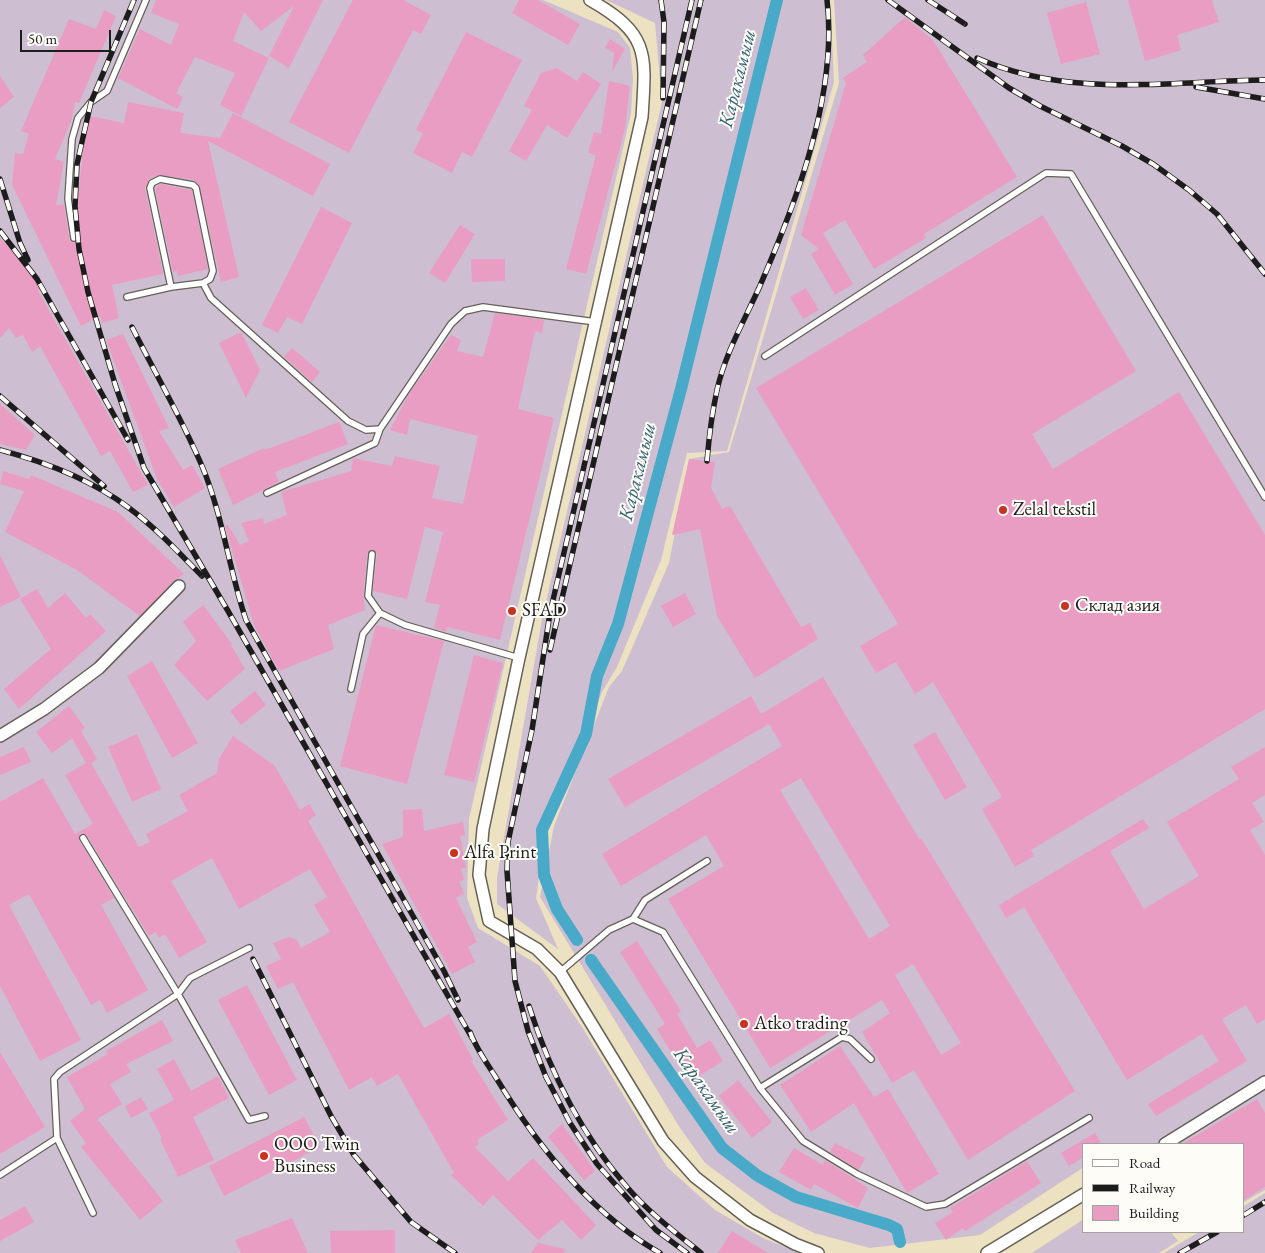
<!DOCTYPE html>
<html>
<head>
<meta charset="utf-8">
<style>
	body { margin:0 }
	#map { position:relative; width:1265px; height:1253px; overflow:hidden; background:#ece1c1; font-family:"EB Garamond",serif }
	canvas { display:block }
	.legend { position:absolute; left:1082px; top:1143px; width:162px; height:90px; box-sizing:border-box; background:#fdfcf7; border:1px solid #a3a29f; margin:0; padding:6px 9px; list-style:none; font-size:15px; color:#1c1c1c }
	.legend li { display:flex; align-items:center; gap:10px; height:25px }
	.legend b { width:25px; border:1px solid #a3a29f }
	.scale { position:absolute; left:20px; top:30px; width:91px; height:22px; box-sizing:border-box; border:2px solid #1c1c1c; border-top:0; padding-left:6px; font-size:15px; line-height:18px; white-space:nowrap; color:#1c1c1c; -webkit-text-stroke:4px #fdfcf7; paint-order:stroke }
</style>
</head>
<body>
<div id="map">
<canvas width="1265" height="1253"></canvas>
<ul class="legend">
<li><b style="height:6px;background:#fff"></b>Road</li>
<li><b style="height:6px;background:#1c1c1c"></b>Railway</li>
<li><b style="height:14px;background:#e99dc3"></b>Building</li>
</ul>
<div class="scale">50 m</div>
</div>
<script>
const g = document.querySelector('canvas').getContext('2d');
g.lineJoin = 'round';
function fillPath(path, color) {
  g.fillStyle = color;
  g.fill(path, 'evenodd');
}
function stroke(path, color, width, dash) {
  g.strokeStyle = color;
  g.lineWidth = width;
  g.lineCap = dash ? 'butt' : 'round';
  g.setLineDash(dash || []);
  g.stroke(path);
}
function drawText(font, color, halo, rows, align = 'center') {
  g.font = font + ' "EB Garamond",serif';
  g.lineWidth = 4;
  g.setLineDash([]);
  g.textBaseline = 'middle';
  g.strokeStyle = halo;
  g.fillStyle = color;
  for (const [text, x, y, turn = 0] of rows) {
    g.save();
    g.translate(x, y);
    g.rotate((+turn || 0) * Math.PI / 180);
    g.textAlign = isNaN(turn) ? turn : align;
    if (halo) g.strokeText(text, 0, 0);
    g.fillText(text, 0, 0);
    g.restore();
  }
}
fillPath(new Path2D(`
	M0 0H543L618 32 630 48 633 78 631 113 469 819 467 898 478 928 540 966 582 1027 667 1167 715 1210 763 1238 799 1253H0Z
	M606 0H830L834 82 727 451 687 453 661 560 617 667 602 692 546 829 536 898 558 949 497 904V878L542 619 662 102 655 23Z
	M834 0H1265V1190L1244 1202V1144H1084V1167L980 1235 870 1248 814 1233 773 1213 705 1163 680 1128 540 897 554 826 609 687 622 671 669 563 689 459 729 452 839 83Z
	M1265 1193V1253H1164L1199 1232H1244V1206Z
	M1084 1219V1232H1171L1178 1241 1159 1253H1032Z`), '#cebed1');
stroke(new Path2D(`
	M577 940 557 909 544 875 542 830 586 734 597 676 618 624 681 389 777 0
	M591 960 722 1148 758 1176 796 1197 889 1225 897 1229 900 1242`), '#49a9c8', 12);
fillPath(new Path2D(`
	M156 0H323L289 68 269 56 294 6 261 31 244 12 233 41 269 58 241 116 220 105 235 73 195 57 176 93 183 97 177 109 118 78 140 29 171 45 179 24 151 13Z
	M353 0H403L431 15 421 34 413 30 349 153 289 122Z
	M519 0H538L580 24 568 45 512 13Z
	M1128 0H1212L1219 22 1177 35 1181 50 1145 61Z
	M1086 2 1100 54 1061 64 1047 13Z
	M104 10 116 16 79 103 75 102 72 119 55 159 64 162 56 205 64 204 69 239 72 242 78 239 73 203 78 202 82 157 90 116 124 123 128 102 184 113 180 133 220 138 233 113 330 164 313 196 208 141 239 277 221 282 199 185 194 180 158 175 149 179 145 188 163 274 112 285 119 318 102 323 100 316 81 326 12 185 15 153 23 154 29 134 21 131 69 19 96 29Z
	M905 17 933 40 1017 177 924 234 926 238 874 269 845 220 823 233 853 284 835 295 811 254 819 249 801 235 846 83 843 78 867 62 863 55Z
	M466 32 522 60 472 157 462 152 452 173 413 153 423 133 416 130Z
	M610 39 625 49 612 72 614 53 605 48Z
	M557 68 577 81 583 72 601 84 567 138 547 125 526 161 509 151 532 110 524 106 541 73Z
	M0 76 14 97 0 108Z
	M609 81 630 86 625 128 586 274 566 269 596 155 588 153 594 132 601 134Z
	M161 184 192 190 208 269 178 276 177 271 173 272 155 188Z
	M321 207 352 223 302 324 287 317 278 333 262 325Z
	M1043 215 1136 371 1032 434 1053 469 1179 392 1265 535V709L1031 850 1034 856 1015 867 982 809 1002 797 933 682 915 694 896 662 876 673 860 646 898 624 756 388Z
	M460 225 475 234 445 283 429 273Z
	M0 238 25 265 40 289 38 291 148 485 133 492 110 451 101 456 40 346 32 352 23 335 16 338 9 328 0 338Z
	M471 259H505V281L472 282Z
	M806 288 819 310 803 319 790 297Z
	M495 313 544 320 542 333 535 331 518 409 554 418 500 640 447 627 446 632 434 628 440 605 425 602 443 532 425 527 407 599 373 591 377 554 374 550H370L367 554 363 596 365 610 328 625 334 649 279 671 254 625 225 526 228 525 240 545 249 541 241 523 263 518 264 524 287 515 281 492 351 471 353 458 392 466 395 456 440 466 432 498 463 504 478 436 410 419 407 435 390 430 409 394 451 335 461 340 457 351 483 357Z
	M241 332 260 370 246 398 219 343Z
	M123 334 169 428 159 431 183 470 192 465 205 488 174 507 157 479 106 340Z
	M292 348 320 372 312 382 284 357Z
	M0 404 35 435 26 450 0 444Z
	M339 422 348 444 275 472 279 482 233 505 218 469 264 448 265 450Z
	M689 459 715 462 711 488 722 509 730 506 801 627 810 623 818 639 755 678 717 616 700 529 672 535Z
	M3 471 29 479 31 475 118 512 184 574 174 581 140 616 77 570 5 532 24 491 0 484Z
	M0 555 21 597 0 607Z
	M37 589 48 608 65 593 86 618 90 614 106 631 19 709 4 689 51 649 20 599Z
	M685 593 696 614 673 627 661 606Z
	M203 605 232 644 231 645 245 669 207 701 174 665 196 641 183 622Z
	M376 625 444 641 407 784 340 766Z
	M474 655 503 663 474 782 444 775Z
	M152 661 198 743 172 758 127 676Z
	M823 677 919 839 921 838 1075 1091 968 1160 914 1070 892 1083 862 1032 890 1013 882 1000 770 1068 668 899 724 866 706 835 621 886 602 854 782 746 769 724 625 807 608 779 751 696 761 714ZM801 778 890 926 869 939 780 790ZM913 964 961 1043 941 1055 895 975Z
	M255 691 266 705 241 725 230 711Z
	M69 706 85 728 81 731 97 759 91 763 139 847 150 842 146 834 188 811 179 795 217 773 219 759 233 736 275 766 300 810 309 804 316 815 308 821 424 1028 449 1014 473 1060 471 1061 508 1120 477 1140 479 1144 475 1147 508 1181 533 1158 596 1225 581 1240 562 1220 538 1240 493 1195 483 1206 451 1175 454 1173 398 1074 377 1086 372 1077 349 1090 293 982 278 989 266 966 281 959 273 943 289 937 297 940 301 948 330 932 314 905 327 897 310 869 239 909 212 858 171 881 207 942 179 958 165 934 159 938 156 932 149 936 87 836 80 834 79 840 114 898 101 905 148 990 107 1013 100 1000 91 1005 29 894 9 905 81 1040 40 1061 0 986V802L43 778 75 834 93 824 65 775 86 763 72 738 52 753 36 732Z
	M935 732 967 787 945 800 913 745Z
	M137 734 161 789 132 802 108 747Z
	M24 747 31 762 0 775V757Z
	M1265 747V795L1252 803 1264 822 1250 830 1265 855V1019L1257 1024 1246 1005 1222 1019 1247 1061 1156 1116 1148 1104 1219 1061 1202 1034 1127 1080 1024 907 1006 918 999 905 1143 819 1149 828 1110 851 1144 909 1199 876 1167 822 1239 779 1231 767Z
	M422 809 424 831 463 822 465 835 460 836 466 867 461 869 464 880 459 881 464 893 456 898 477 942 468 947 475 962 452 974 382 844 403 837V810Z
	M637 941 681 1011 677 1014 697 1048 710 1040 723 1061 693 1080 677 1055 674 1057 657 1029 665 1024 620 952Z
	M247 985 297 1080 269 1095 218 1000Z
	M162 1020 173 1041 126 1064 131 1072 110 1084 122 1104 97 1119 163 1201 140 1220 81 1147 86 1143 70 1121 85 1109 67 1077 108 1054 106 1051Z
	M840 1046 874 1097 888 1089 939 1174 907 1193 854 1103 811 1132 780 1085Z
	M0 1052 45 1127 0 1154Z
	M174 1059 191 1091 218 1076 229 1098 193 1117 214 1160 178 1177 160 1139 162 1138 149 1113 174 1100 157 1069Z
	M738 1080 772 1122 752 1138 719 1096Z
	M141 1097 148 1109 131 1118 125 1106Z
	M1257 1099 1265 1113V1187L1244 1200V1144H1182Z
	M304 1117 320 1147 224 1196 209 1166Z
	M562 1124 595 1171 584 1180 548 1137Z
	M1095 1133 1102 1144H1084V1157L1069 1166 1061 1153Z
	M835 1143 865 1158 859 1170 830 1152Z
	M794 1148 823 1165 825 1160 868 1188 858 1208 814 1184 811 1190 779 1172Z
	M1027 1161 1041 1183 965 1231 963 1228 946 1240 935 1223 953 1212 950 1208Z
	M25 1206 34 1222 0 1241V1220Z
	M292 1218 308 1253H241L235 1240Z
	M395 1230V1253H331L330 1231Z
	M732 1231 768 1253H718Z
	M538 1243 565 1249 564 1253H531Z`), '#e99dc3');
const lane = new Path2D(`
	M74 238 68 199 72 139 78 118 91 102 107 91 146 0
	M171 287 150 188 152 183 160 179 193 185 196 188 213 271 210 279 203 283
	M127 297 171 287 203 283 211 298 348 421 366 430 380 429 451 324 465 311 483 307 596 322
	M765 356 1046 173 1071 174 1265 497
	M267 493 375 443 380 429
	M372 554 368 596 380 613 405 625 519 658
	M351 689 363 634 380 613
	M83 838 178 994 249 1120 265 1116
	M633 919 645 900 707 861
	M560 972 609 930 633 919 663 932 760 1088 803 1141 857 1174 926 1207 945 1204 1089 1118
	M760 1088 842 1037 850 1039 871 1059
	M0 1175 57 1138
	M93 1213 57 1138 54 1079 60 1072 178 994 190 978 249 948`);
const street = new Path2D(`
	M590 0C650 34 646 54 642 117L519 658 483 829 479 875 489 921 537 949 560 972 663 1141 695 1177 750 1220 795 1244 818 1253
	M0 736 44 709 99 668 179 586
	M1165 1144 1265 1082
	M987 1253 1084 1194`);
stroke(lane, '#656156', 8);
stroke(street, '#656156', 14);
stroke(lane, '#fff', 5.5);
stroke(street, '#fff', 11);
const rail = new Path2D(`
	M134 0 91 102 77 164 75 206 79 249 88 292 115 384 144 468 228 611 472 1038
	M661 0 664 22 663 98
	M888 0 1009 88 1040 106 1122 146 1153 164 1189 190 1217 214 1265 274
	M928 0 965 24
	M977 58C1069 99 1167 81 1265 80
	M1196 87 1265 99
	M0 179 20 243 28 260
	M0 231 37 279 128 440
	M132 327C155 373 182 419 202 466 223 516 229 570 246 620L444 971 458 1000
	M0 396 104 486
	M0 450C45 462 92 480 129 508 156 528 179 553 202 576
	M707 461C709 437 712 413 717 390 725 354 744 321 759 288 796 203 838 95 827 0
	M550 650 701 0
	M253 959 331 1116 354 1155 411 1222 455 1253
	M529 1006C550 1072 581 1134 627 1187 648 1212 675 1232 701 1253
	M470 1032C476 1048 486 1062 495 1076 536 1144 590 1213 660 1253
	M1244 1215 1265 1202
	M687 1253 656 1230 597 1164 570 1123 546 1077 528 1031 515 981 507 871 508 842 532 730 550 613 692 0
	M1180 1253 1217 1232`);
stroke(rail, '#1c1c1c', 5.5);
stroke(rail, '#fdfcf7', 4, [11]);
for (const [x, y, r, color] of [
	[1003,510,5,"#c8321e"],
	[1065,606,5,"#c8321e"],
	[512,611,5,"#c8321e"],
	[454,853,5,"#c8321e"],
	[744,1024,5,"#c8321e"],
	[264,1156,5,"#c8321e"]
]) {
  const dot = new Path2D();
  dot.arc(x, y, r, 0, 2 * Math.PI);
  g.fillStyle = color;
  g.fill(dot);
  stroke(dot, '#fdfcf7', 2);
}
drawText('19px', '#1c1c1c', '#fdfcf7', [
	["Zelal tekstil",1013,510],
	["Склад азия",1075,606],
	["SFAD",522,611],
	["Alfa Print",464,853],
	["Atko trading",754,1024],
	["ООО Twin",274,1145],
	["Business",274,1167]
], 'left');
drawText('italic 20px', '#326272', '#fdfcf7', [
	["Каракамыш",738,79,-76],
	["Каракамыш",638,472,-76],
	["Каракамыш",706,1091,55]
]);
</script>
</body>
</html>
